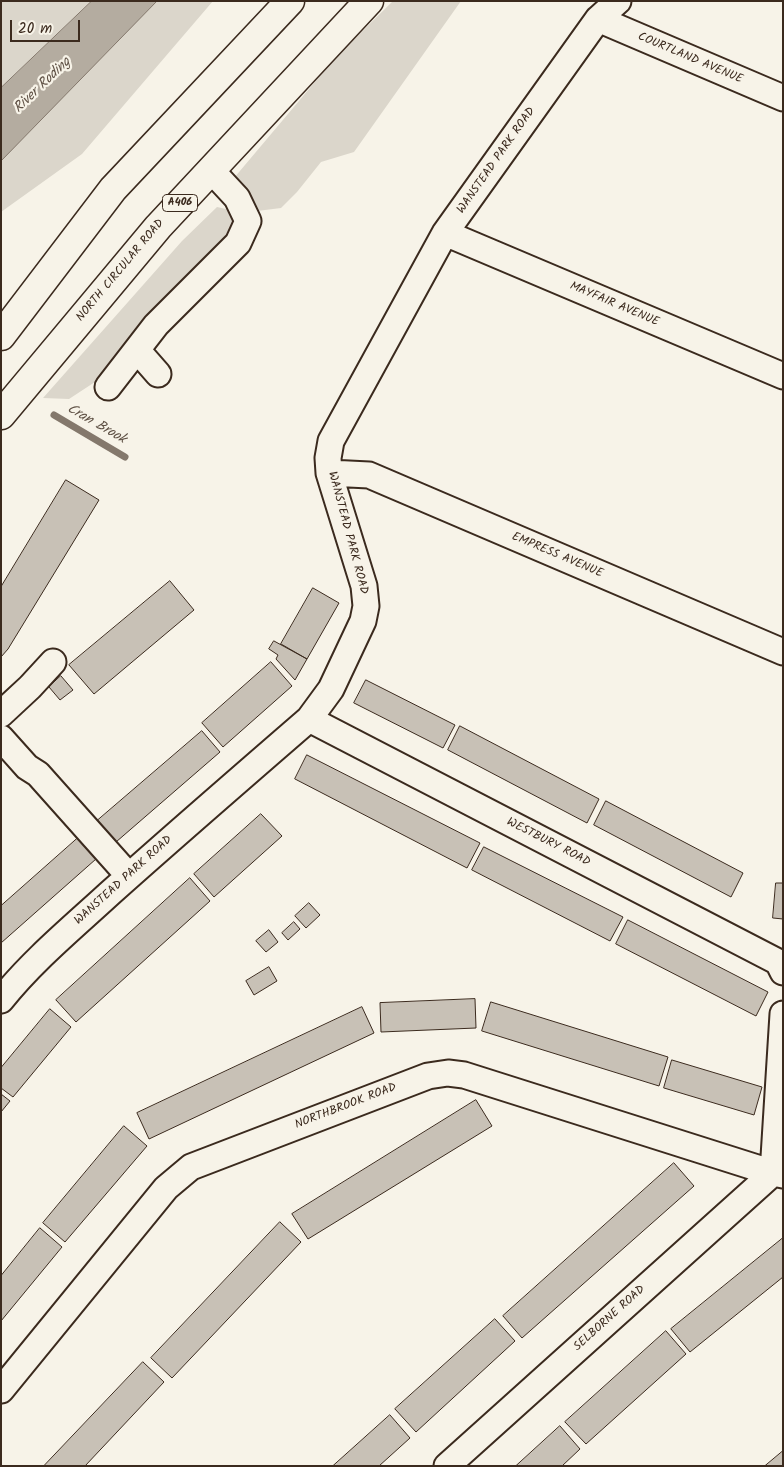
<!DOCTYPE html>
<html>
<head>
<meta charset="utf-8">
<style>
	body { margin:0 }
	#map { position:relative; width:784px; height:1467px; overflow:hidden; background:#f7f3e8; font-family:Kalam,sans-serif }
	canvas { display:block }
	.frame { position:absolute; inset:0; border:2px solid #3b2a1e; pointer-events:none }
	.scale { position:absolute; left:10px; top:20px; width:70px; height:22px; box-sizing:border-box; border:2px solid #3b2a1e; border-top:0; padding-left:6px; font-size:15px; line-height:18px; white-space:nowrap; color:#3b2a1e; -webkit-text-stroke:4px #f7f3e8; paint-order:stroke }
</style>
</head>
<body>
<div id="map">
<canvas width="784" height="1467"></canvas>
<div class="frame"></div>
<div class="scale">20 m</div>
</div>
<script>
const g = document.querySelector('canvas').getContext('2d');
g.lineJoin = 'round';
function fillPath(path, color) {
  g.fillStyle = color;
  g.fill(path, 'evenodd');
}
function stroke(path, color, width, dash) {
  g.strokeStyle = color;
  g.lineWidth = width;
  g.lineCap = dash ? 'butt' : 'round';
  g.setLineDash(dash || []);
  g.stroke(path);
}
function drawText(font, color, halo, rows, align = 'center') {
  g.font = font + ' Kalam,sans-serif';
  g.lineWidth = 4.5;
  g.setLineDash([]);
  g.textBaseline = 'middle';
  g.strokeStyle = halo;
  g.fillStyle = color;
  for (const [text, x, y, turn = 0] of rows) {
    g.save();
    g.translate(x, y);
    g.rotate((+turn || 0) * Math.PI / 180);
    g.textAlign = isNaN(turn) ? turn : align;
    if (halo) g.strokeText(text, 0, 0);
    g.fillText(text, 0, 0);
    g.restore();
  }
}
fillPath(new Path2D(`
	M1 1H213L82 154 1 212Z
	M393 1H461L354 152 321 162 297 192 281 208 257 211 234 178 336 57Z
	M217 207 235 211 238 228 145 324 98 380 69 399 43 398 182 241Z`), '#dbd6cb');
const water = new Path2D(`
	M92 1H157L1 161V88Z`);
fillPath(water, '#b4aca0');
stroke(water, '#84786c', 1);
stroke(new Path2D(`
	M54 415 125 457`), '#84786c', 7);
const building = new Path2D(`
	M66 480 99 500 8 649 1 657V587Z
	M170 581 194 610 94 694 69 665Z
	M313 588 339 603 307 659 281 644Z
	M274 641 307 659 295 680 276 659 278 655 269 649Z
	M271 662 292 686 223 747 202 723Z
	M61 676 73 690 60 700 49 687Z
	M366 680 455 725 443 748 354 703Z
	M460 726 599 799 587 823 448 750Z
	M202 731 220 752 116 842 97 821Z
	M307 755 480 843 467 868 295 779Z
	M606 801 743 873 731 897 594 825Z
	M261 814 282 836 214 897 194 874Z
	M78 838 96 859 1 943V906Z
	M484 847 623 917 610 941 472 870Z
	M190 878 210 901 76 1022 56 1000Z
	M776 883H783V919L773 918Z
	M309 903 320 915 306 928 295 916Z
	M628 920 768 992 756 1016 616 944Z
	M294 922 300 929 288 940 282 933Z
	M269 930 278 942 266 952 256 941Z
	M269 967 277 981 254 995 246 981Z
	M475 999 476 1028 381 1032 380 1003Z
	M491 1002 668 1057 659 1086 482 1031Z
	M362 1007 374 1033 149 1139 137 1113Z
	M50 1009 71 1027 13 1097 1 1088V1068Z
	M672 1060 762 1087 754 1115 664 1088Z
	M1 1094 10 1101 1 1112Z
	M476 1100 492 1126 308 1239 292 1214Z
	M124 1126 147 1146 65 1242 43 1223Z
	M674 1163 694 1186 522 1338 503 1316Z
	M280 1222 301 1242 172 1378 151 1358Z
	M40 1228 62 1247 1 1321V1276Z
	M783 1238V1277L690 1352 671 1329Z
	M495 1319 515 1341 416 1432 395 1409Z
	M666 1331 686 1354 586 1444 565 1422Z
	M143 1362 164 1382 85 1466H44Z
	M390 1415 410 1438 379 1466H333Z
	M560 1426 580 1449 562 1466H516Z
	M783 1451V1466H765Z`);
fillPath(building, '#c8c1b6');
stroke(building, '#3b2a1e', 1);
const minor = new Path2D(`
	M598 19 783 98
	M445 233 783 376
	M137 350 158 374
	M108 387 156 325 238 243 248 221 237 198 211 170
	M329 473 369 475 783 652
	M1 714 30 687 53 662
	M309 719 778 962 783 972
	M1 738 27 767 38 774 129 876
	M1 1000C32 961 72 928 109 894 175 835 242 777 309 719L331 689 363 621 366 606 364 586 329 473 328 458 331 441 445 233 598 19 618 1
	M1 1390 166 1188 191 1167 428 1076 448 1073 464 1075 773 1173 783 1175
	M447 1466 773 1173 783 1014`);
const highway = new Path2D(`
	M1 336 113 189 290 1
	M1 415 158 227 369 1`);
stroke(minor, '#3b2a1e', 29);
stroke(highway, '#3b2a1e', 31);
stroke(minor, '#f7f3e8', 25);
stroke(highway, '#f7f3e8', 28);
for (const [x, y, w] of [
	[180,203,35]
]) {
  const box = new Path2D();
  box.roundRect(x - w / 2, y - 8.5, w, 17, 4);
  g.fillStyle = '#f7f3e8';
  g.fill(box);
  stroke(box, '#3b2a1e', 1);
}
drawText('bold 11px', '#3b2a1e', null, [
	["A406",180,203]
]);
drawText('12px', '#3b2a1e', '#f7f3e8', [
	["COURTLAND AVENUE",690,59,23],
	["WANSTEAD PARK ROAD",497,161,-55],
	["NORTH CIRCULAR ROAD",121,271,-50],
	["MAYFAIR AVENUE",614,305,23],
	["WANSTEAD PARK ROAD",347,533,75],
	["EMPRESS AVENUE",557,556,23],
	["WESTBURY ROAD",548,843,27],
	["WANSTEAD PARK ROAD",124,881,-42],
	["NORTHBROOK ROAD",346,1107,-21],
	["SELBORNE ROAD",610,1319,-42]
]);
drawText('italic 14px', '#5f5145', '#f7f3e8', [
	["River Roding",43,86,-44],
	["Cran Brook",96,425,30]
]);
</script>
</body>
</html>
